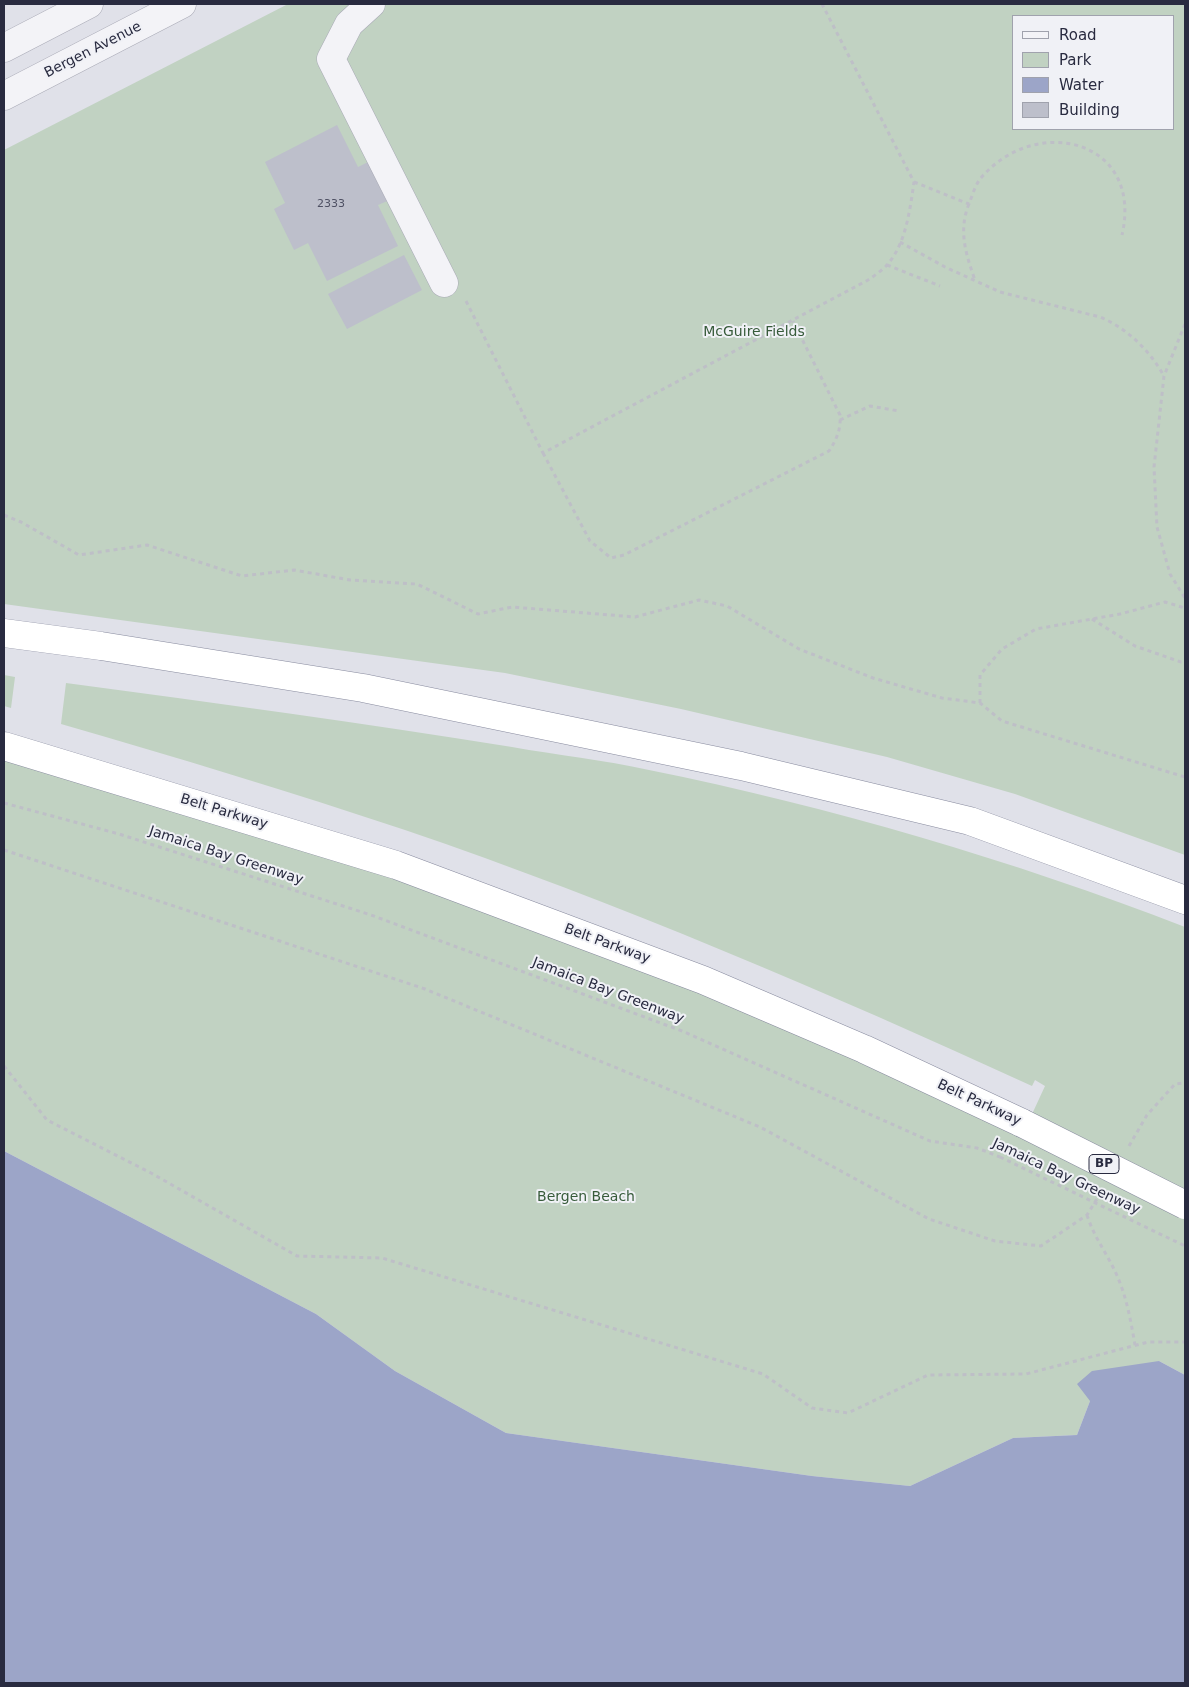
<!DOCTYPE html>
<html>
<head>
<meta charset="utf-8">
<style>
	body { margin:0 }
	#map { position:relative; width:1189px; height:1687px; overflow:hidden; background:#e0e1e9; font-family:"DejaVu Sans",sans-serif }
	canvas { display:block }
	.frame { position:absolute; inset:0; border:5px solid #292b40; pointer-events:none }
	.legend { position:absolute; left:1012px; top:15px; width:162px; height:115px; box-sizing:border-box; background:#f0f1f6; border:1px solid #a0a2ad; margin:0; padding:6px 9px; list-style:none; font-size:15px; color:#292b40 }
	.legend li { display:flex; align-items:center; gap:10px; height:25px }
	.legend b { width:25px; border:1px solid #a0a2ad }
</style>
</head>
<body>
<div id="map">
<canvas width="1189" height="1687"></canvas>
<div class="frame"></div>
<ul class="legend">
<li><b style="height:6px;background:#f3f3f7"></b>Road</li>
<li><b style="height:14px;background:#c1d2c2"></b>Park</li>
<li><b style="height:14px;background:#9ca5c8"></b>Water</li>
<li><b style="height:14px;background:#bdbfcb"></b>Building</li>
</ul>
</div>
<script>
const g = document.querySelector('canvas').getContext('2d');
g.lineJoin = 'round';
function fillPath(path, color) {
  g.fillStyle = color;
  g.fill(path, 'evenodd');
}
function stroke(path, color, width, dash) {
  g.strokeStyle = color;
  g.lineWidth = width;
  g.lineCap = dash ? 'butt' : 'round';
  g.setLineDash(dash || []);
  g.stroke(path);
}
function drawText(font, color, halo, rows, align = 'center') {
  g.font = font + ' "DejaVu Sans",sans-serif';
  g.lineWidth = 4;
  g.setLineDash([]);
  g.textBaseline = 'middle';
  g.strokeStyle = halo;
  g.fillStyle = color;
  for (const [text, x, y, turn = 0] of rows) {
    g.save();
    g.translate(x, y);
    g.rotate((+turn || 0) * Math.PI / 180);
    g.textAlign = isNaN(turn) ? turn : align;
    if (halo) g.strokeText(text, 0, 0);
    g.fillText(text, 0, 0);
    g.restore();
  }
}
fillPath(new Path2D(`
	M288 4H1185V855L1015 794 887 757 681 709 505 673 4 604V150ZM1013 16H1173V129H1013Z
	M4 675 15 677 11 708 4 706Z
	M66 683C215 703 364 723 512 747 557 755 604 760 649 770 831 807 1012 860 1185 927V1375L1159 1361 1090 1401 1077 1435 1013 1438 910 1486 812 1476 506 1433 395 1371 316 1314 4 1151V746L396 865 1027 1125 1045 1086 1035 1080 1032 1086C827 992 619 903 405 830 291 792 176 757 61 724Z`), '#c1d2c2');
fillPath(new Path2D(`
	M4 1151 316 1314 395 1371 506 1433 812 1476 910 1486 1013 1438 1077 1435 1090 1401 1077 1384 1092 1371 1159 1361 1185 1375V1683H4Z`), '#9ca5c8');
fillPath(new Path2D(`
	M337 125 358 167 372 160 392 199 378 205 398 246 327 281 308 243 294 250 274 209 285 203 265 162Z
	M404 255 422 290 347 329 328 294Z`), '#bdbfcb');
const minor = new Path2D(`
	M371 4 349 24 331 59 444 283
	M4 48 89 4
	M4 96 182 4`);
const highway = new Path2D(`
	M4 633 101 646 363 688 741 766 970 821 1185 900
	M4 746 396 865 703 980 864 1049 1022 1123`);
stroke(minor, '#a9aab6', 29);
stroke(highway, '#888b9f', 29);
stroke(new Path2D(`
	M914 182 969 204C972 196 975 186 980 179 1035 113 1144 139 1122 235
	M969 204C958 230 966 255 975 280
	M900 242 945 267 1000 292 1100 317C1127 328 1150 351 1164 376
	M887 265 940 286
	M466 301 543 453 868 280C874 276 881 271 886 266 906 245 910 209 914 182L822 4
	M1185 324 1164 376 1154 467 1157 527 1170 574 1185 598
	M840 420 870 406 899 411
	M543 453 590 541 611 558 624 555 829 451C837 439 841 429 840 415L793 321
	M4 515 21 522 79 555 147 545 242 576 294 570 350 580 417 584 478 614 512 607 635 617 699 600 727 606 799 649 873 678 942 698 980 703 1002 721 1185 777
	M1092 619 1135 646 1181 662H1185
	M980 703V675L1002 649 1036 629 1120 614 1165 602 1185 608
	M4 803 119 834 371 915 682 1031 930 1141 977 1148 1000 1157
	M4 850 425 989 760 1127 929 1219 995 1241 1041 1246 1087 1215 1100 1194
	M4 1066 47 1120 151 1173 297 1256 382 1258 763 1374 812 1408 848 1413 928 1375 1026 1374 1148 1342H1185
	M1129 1146 1147 1115 1175 1084 1185 1083
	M1087 1215C1094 1238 1109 1256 1118 1278 1127 1299 1131 1322 1135 1345`), '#bebfc7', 3, [4, 4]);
stroke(minor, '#f3f3f7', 28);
stroke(highway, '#fff', 28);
const highwayBridge = new Path2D(`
	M1022 1123 1185 1205`);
stroke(highwayBridge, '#888b9f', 29, []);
stroke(new Path2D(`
	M1000 1157 1185 1246`), '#bebfc7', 3, [4, 4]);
stroke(highwayBridge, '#fff', 28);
drawText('11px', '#4e5063', null, [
	["2333",331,204]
]);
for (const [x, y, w] of [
	[1104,1164,30]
]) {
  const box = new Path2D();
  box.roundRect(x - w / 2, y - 9.5, w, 19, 4);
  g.fillStyle = '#f0f1f6';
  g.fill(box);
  stroke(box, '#292b40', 1);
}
drawText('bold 12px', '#292b40', null, [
	["BP",1104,1164]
]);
drawText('14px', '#292b40', '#f0f1f6', [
	["Bergen Avenue",93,50,-27],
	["Belt Parkway",224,812,17],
	["Jamaica Bay Greenway",226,856,18],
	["Belt Parkway",607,944,20],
	["Jamaica Bay Greenway",608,991,21],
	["Belt Parkway",979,1103,25],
	["Jamaica Bay Greenway",1066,1177,25]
]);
drawText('14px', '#375b3a', '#f0f1f6', [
	["McGuire Fields",754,332],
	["Bergen Beach",586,1197]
]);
</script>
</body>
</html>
